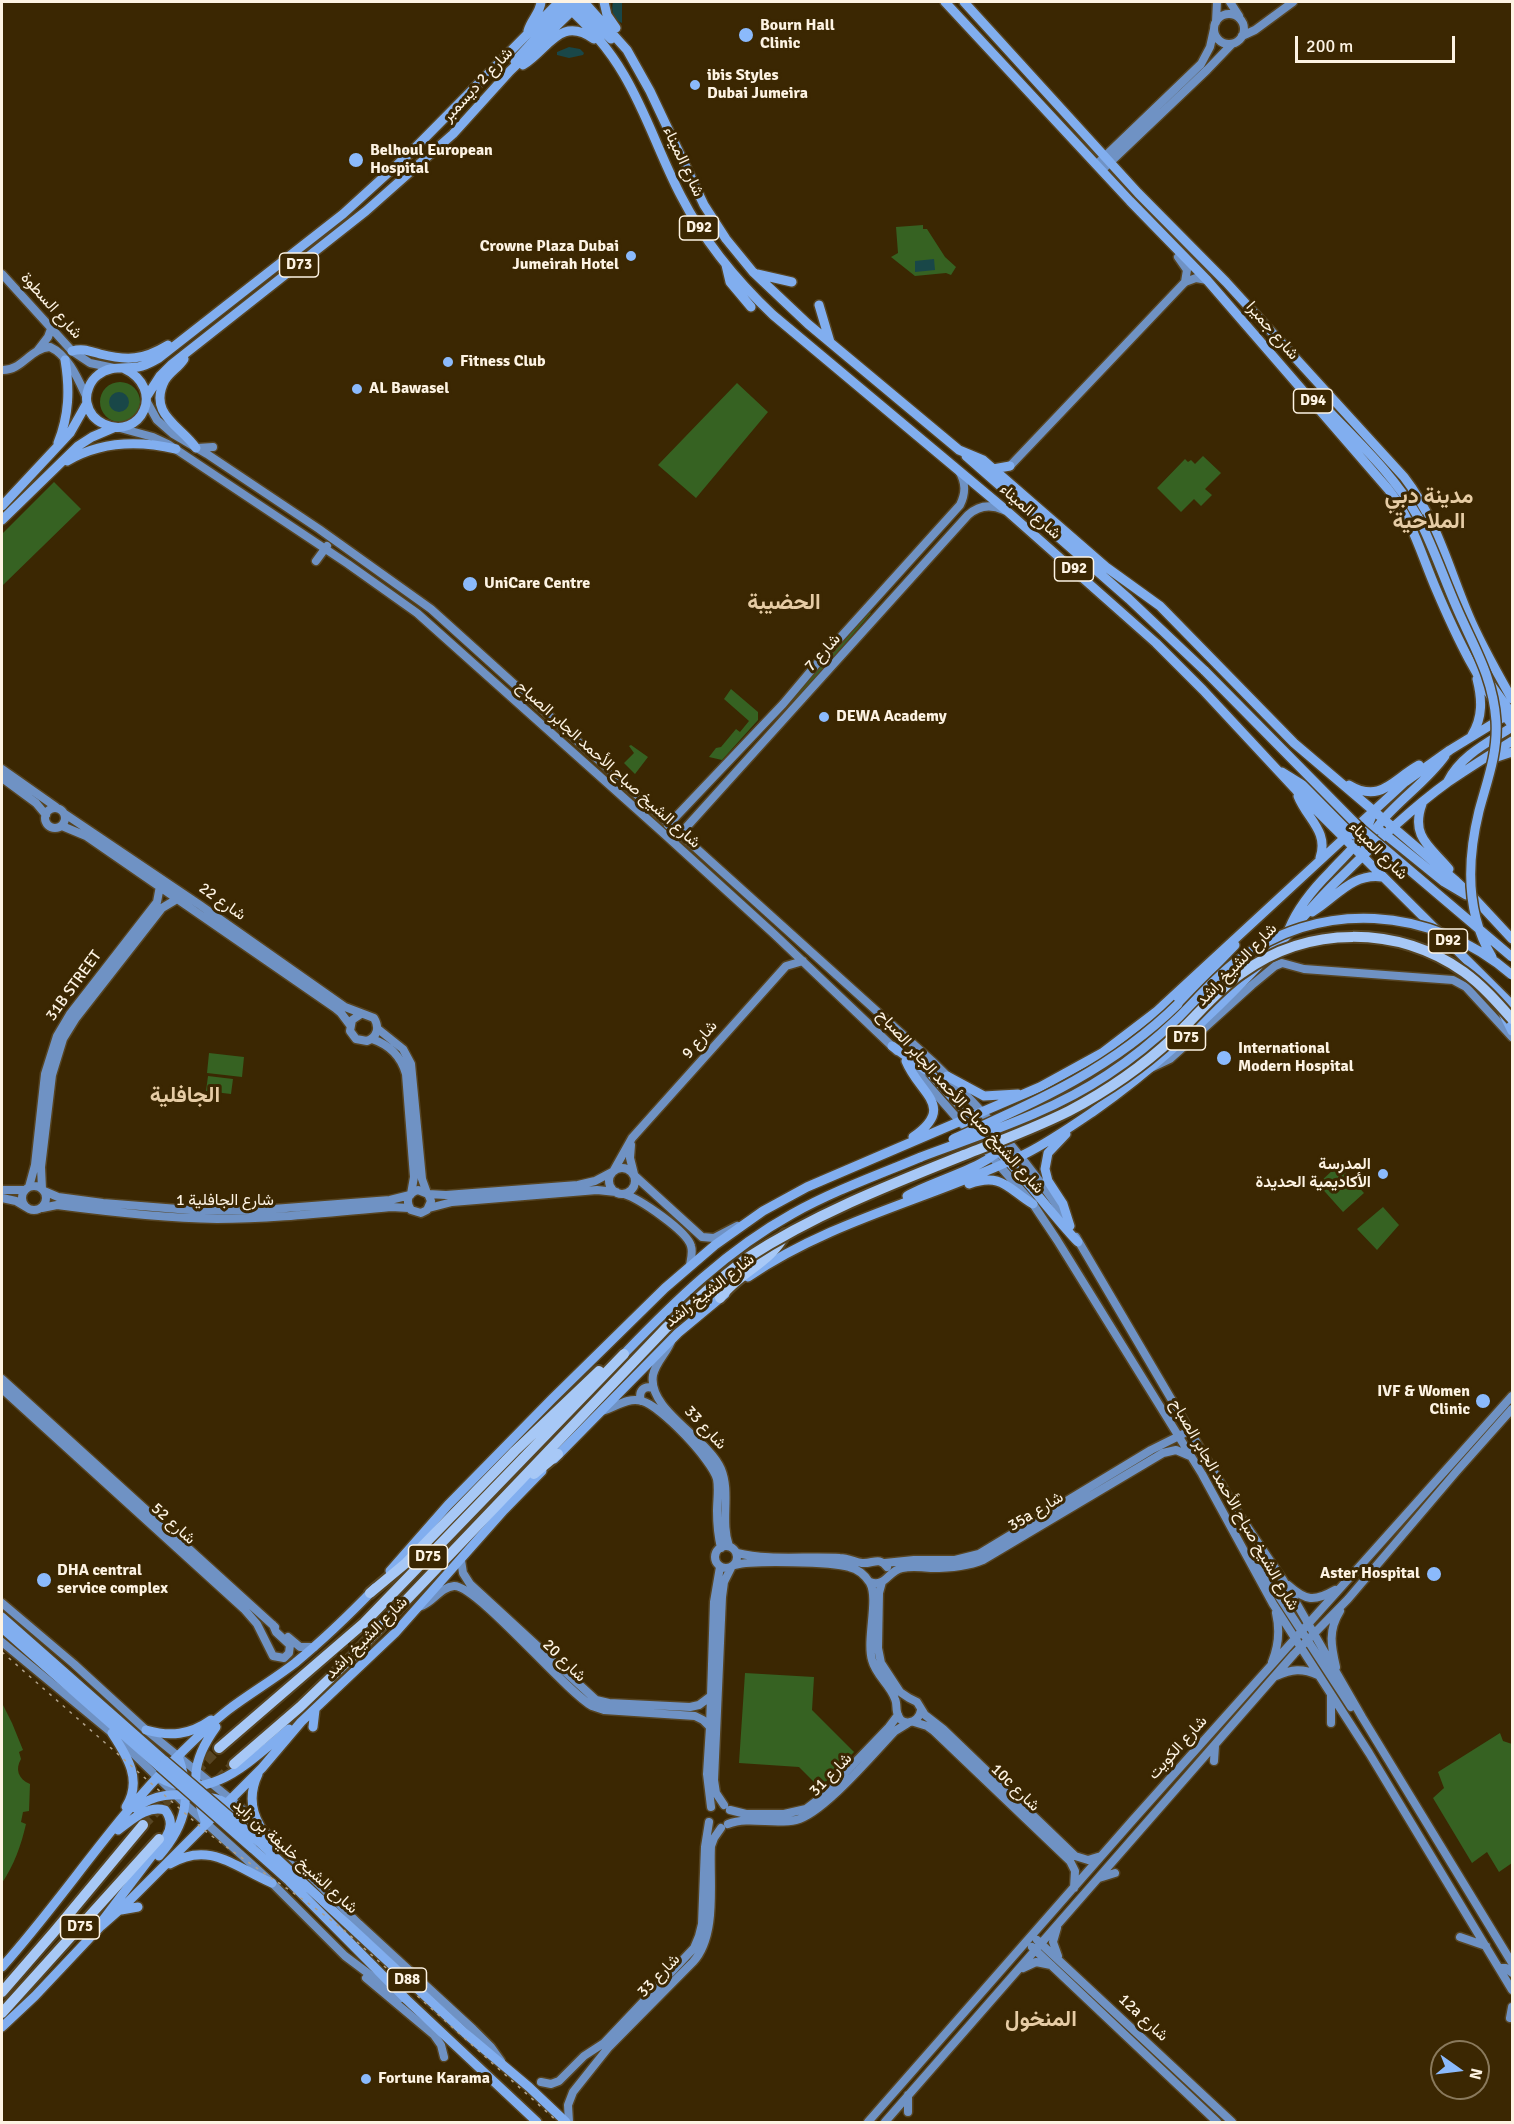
<!DOCTYPE html>
<html>
<head>
<meta charset="utf-8">
<style>
	body { margin:0 }
	#map { position:relative; width:1514px; height:2124px; overflow:hidden; background:#3b2702; font-family:Signika,sans-serif }
	canvas { display:block }
	.frame { position:absolute; inset:0; border:3px solid #fdf3e3; pointer-events:none }
	.north { position:absolute; left:1430px; top:2040px; width:60px; height:60px; box-sizing:border-box; background:#3b2702; border:2px solid #89795c; border-radius:50%; rotate:104deg; font-size:16px; font-weight:700; line-height:24px; text-align:center; color:#fdf3e3 }
	.north::after { content:''; display:block; margin:auto; width:21px; height:27px; background:#8bbafc; clip-path:polygon(50% 0,100% 100%,50% 72%,0 100%) }
	.scale { position:absolute; left:1295px; top:36px; width:160px; height:27px; box-sizing:border-box; border:3px solid #fdf3e3; border-top:0; padding-left:8px; font-size:18px; line-height:21px; white-space:nowrap; color:#fdf3e3; -webkit-text-stroke:4px #3b2702; paint-order:stroke }
</style>
</head>
<body>
<div id="map">
<canvas width="1514" height="2124"></canvas>
<div class="frame"></div>
<div class="north">N</div>
<div class="scale">200 m</div>
</div>
<script>
const g = document.querySelector('canvas').getContext('2d');
g.lineJoin = 'round';
function fillPath(path, color) {
  g.fillStyle = color;
  g.fill(path, 'evenodd');
}
function stroke(path, color, width, dash) {
  g.strokeStyle = color;
  g.lineWidth = width;
  g.lineCap = dash ? 'butt' : 'round';
  g.setLineDash(dash || []);
  g.stroke(path);
}
function drawText(font, color, halo, rows, align = 'center') {
  g.font = font + ' Signika,Vazirmatn,sans-serif';
  g.lineWidth = 6;
  g.setLineDash([]);
  g.textBaseline = 'middle';
  g.strokeStyle = halo;
  g.fillStyle = color;
  for (const [text, x, y, turn = 0] of rows) {
    g.save();
    g.translate(x, y);
    g.rotate((+turn || 0) * Math.PI / 180);
    g.textAlign = isNaN(turn) ? turn : align;
    if (halo) g.strokeText(text, 0, 0);
    g.fillText(text, 0, 0);
    g.restore();
  }
}
fillPath(new Path2D(`
	M923 225V229H927L945 257 956 267 951 275 946 273 915 276 891 257 898 253 896 227Z
	M100 402a20 20 0 1 1 40 0a20 20 0 1 1-40 0Z
	M737 383 768 412 696 498 658 465Z
	M1203 456 1221 473 1205 489 1212 495 1201 506 1194 499 1181 512 1157 488 1185 459 1188 462 1191 460 1195 464Z
	M54 482 81 509 2 586V534Z
	M868 611 871 613 792 706 787 704Z
	M731 689 758 712V720L722 760 709 757 716 748 721 747 736 729 740 732 749 721 724 699Z
	M631 745 648 757 635 774 624 763 634 753 629 746Z
	M209 1053 244 1057 242 1077 207 1073Z
	M208 1076 233 1079 231 1094 206 1091Z
	M1335 1168 1340 1174 1344 1171 1364 1193 1343 1212 1318 1184Z
	M1383 1207 1399 1225 1377 1250 1357 1229Z
	M745 1673 814 1677 812 1710 854 1752 820 1788 799 1767 739 1763Z
	M2 1703 12 1723 23 1750 19 1752 21 1759C15 1769 18 1779 30 1784L29 1811 23 1812 21 1822 26 1824C21 1846 14 1865 2 1883Z
	M1500 1733 1503 1741 1512 1744V1863L1499 1872 1487 1852 1472 1863 1433 1798 1444 1788 1438 1772Z`), '#366222');
fillPath(new Path2D(`
	M613 2H622V23C613 20 611 11 613 2Z
	M569 47 580 49 584 53 583 55 569 58 557 55V52Z
	M934 259 935 270 915 272V261Z
	M109 402a10 10 0 1 1 20 0a10 10 0 1 1-20 0Z`), '#194748');
stroke(new Path2D(`
	M197 1801 234 1764
	M143 1825 219 1748`), '#584624', 10, [10, 5]);
const secondary = new Path2D(`
	M1230 2 1239 16
	M1214 29a15 15 0 1 1 30 0a15 15 0 1 1-30 0Z
	M1216 22 1217 2
	M1242 36 1255 30 1293 2
	M1097 164 1201 64 1210 47 1214 29
	M1102 170 1207 70 1232 44
	M1178 257 1187 270 1185 282
	M2 274 72 351 90 363 114 368
	M38 350 48 337 51 329
	M2 370C22 371 30 348 50 347 68 355 78 379 86 396
	M147 402 157 420 173 434 207 454 319 529 431 609 932 1061C982 1109 1030 1163 1067 1221
	M120 428 153 437 168 444 348 564 417 613 662 832 774 934 897 1051
	M197 448 213 447
	M1010 466 1185 282 1196 278 1207 280
	M316 561 327 546
	M2 769 56 807
	M2 778 36 803 46 815
	M45 818a10 10 0 1 1 20 0a10 10 0 1 1-20 0Z
	M65 814 200 905 345 1007 374 1018C380 1028 377 1037 367 1041L356 1039 350 1031 352 1020 361 1014
	M668 825 783 704 820 660 960 505C966 493 966 483 959 471
	M62 826 86 836 335 1008 341 1013 350 1025
	M673 842 968 515C979 505 991 504 1004 510
	M378 1029 403 1049 411 1064 422 1179 427 1193
	M372 1039C390 1045 401 1056 406 1074L414 1177 411 1194
	M1151 1068 1170 1059 1252 985 1275 966 1282 963 1304 969 1453 980 1466 987 1512 1037
	M914 1069 963 1125
	M972 1134 1033 1204 1057 1240 1202 1474 1273 1604 1369 1753 1512 1990
	M631 1145 630 1158 634 1174
	M609 1181a13 13 0 1 1 26 0a13 13 0 1 1-26 0Z
	M614 1170 632 1138 736 1022 786 966 803 961
	M635 1176 702 1237 714 1238 737 1226
	M22 1198a12 12 0 1 1 24 0a12 12 0 1 1-24 0Z
	M29 1187 35 1165 45 1074 57 1036 70 1014 157 902 160 886
	M42 1189 41 1167 52 1075 63 1039 76 1018 162 908 177 899
	M2 1190H25
	M44 1191 58 1197 103 1203 203 1211 260 1210 390 1200 410 1195
	M428 1194 431 1201 427 1210 421 1213 411 1210C405 1201 408 1193 418 1190L428 1194 446 1195 578 1185 595 1181 612 1172
	M624 1194C640 1199 687 1231 691 1246 693 1252 691 1259 690 1265
	M2 1198 16 1201 26 1207
	M42 1208 57 1205C110 1212 164 1218 217 1219 275 1219 333 1212 391 1207L409 1208
	M429 1208 452 1202 597 1190 616 1192
	M1076 1237 1240 1516 1283 1580 1362 1717 1512 1963
	M672 1339C668 1352 656 1361 653 1375 647 1410 708 1438 721 1469 731 1493 720 1521 729 1546
	M2 1379 275 1627
	M2 1389 244 1609 257 1624 273 1656 284 1658 289 1653 290 1645 276 1632 273 1625
	M641 1401C638 1391 644 1385 653 1388
	M602 1411C616 1407 627 1397 642 1401 661 1406 712 1460 717 1479 719 1489 717 1500 717 1511 717 1523 718 1535 721 1548
	M715 1557a11 11 0 1 1 22 0a11 11 0 1 1-22 0Z
	M737 1553C769 1561 806 1556 840 1558 848 1558 855 1562 862 1563 873 1564 879 1556 887 1567
	M461 1560 463 1573 470 1584 596 1700 609 1703 690 1707 699 1705 711 1696
	M885 1563 914 1560H955L979 1554 1151 1450 1183 1434
	M735 1565C752 1560 833 1562 849 1567 858 1569 865 1575 870 1583 879 1599 866 1639 872 1660 876 1676 890 1684 895 1699 897 1703 896 1708 897 1712 900 1728 919 1724 921 1710
	M1254 1565 1265 1575 1351 1707
	M870 1582C885 1588 888 1571 902 1568 911 1566 922 1567 931 1568 949 1568 966 1567 983 1560L1163 1453 1176 1450 1190 1456
	M882 1582 879 1593 878 1648 881 1663 900 1692 909 1698 917 1702 925 1715 943 1729 1075 1856 1088 1860 1101 1856
	M1288 1585C1306 1601 1314 1602 1335 1590
	M2 1603 74 1664 146 1730 238 1805 359 1924 473 2029 491 2047 501 2061
	M419 1607C433 1603 440 1587 454 1586 477 1585 564 1690 592 1706L604 1710 695 1716 703 1720 710 1727
	M288 1637 300 1647H314
	M2 1642 112 1733 185 1804 268 1879 345 1956 401 1998
	M1272 1662C1279 1645 1280 1630 1276 1613
	M1336 1667C1331 1646 1328 1630 1340 1611
	M1276 1676C1292 1669 1302 1668 1318 1675
	M914 1722 927 1726 934 1731 1070 1861 1075 1871 1074 1888
	M1331 1723V1696
	M1214 1761 1215 1746
	M724 1805 716 1793 714 1780 722 1597 724 1582 731 1568
	M711 1807 707 1774 710 1727 714 1602 720 1567
	M730 1810 746 1814H784L806 1809 819 1799 844 1774 889 1727 898 1715
	M728 1824C749 1816 774 1825 796 1820 823 1814 874 1753 895 1731L908 1723
	M1099 1878 1115 1873
	M1057 1928 1053 1942 1058 1956
	M1460 1937 1486 1946
	M1037 1940 1232 2122
	M1032 1947 1217 2122
	M1023 1968 1036 1962 1051 1965
	M1499 1968H1506L1512 1973
	M366 1978 434 2035 441 2045 444 2057
	M1510 2018 1512 2007
	M541 2082 551 2084 559 2081 584 2056 604 2043 694 1948 699 1936 702 1924 705 1847 709 1822
	M908 2112V2095
	M569 2122 568 2105 573 2092 608 2048 693 1962C718 1935 709 1881 711 1846L714 1838 721 1828
	M868 2122 1132 1821 1512 1396
	M885 2122 1294 1654 1348 1599 1456 1472 1512 1409`);
const primary = new Path2D(`
	M562 2C586 23 608 47 624 75 647 114 660 156 681 196 704 241 736 280 773 315L1007 511 1156 643 1203 690 1296 790 1512 1005
	M574 2 611 39
	M584 2 627 50 650 91 704 205 726 239 753 272 808 324 959 450 983 460 1106 567 1160 606 1294 743 1456 881 1474 898 1512 939
	M604 2 607 15 616 28
	M945 2 1130 201 1207 280 1388 489C1412 519 1421 554 1436 589 1456 636 1479 685 1512 725
	M964 2 1138 193 1226 282 1404 477C1436 518 1448 566 1468 614 1480 643 1496 671 1512 699
	M528 31C531 20 540 13 541 2
	M515 61 569 2
	M523 65C549 49 560 15 594 39
	M726 265 730 282 751 307
	M757 274 792 282
	M819 305 830 342
	M72 351C83 348 89 351 100 354 128 361 143 360 168 345
	M184 359C179 367 170 372 165 380 147 414 181 426 196 448
	M123 368C168 389 140 441 104 424 95 420 89 413 87 403 85 393 90 381 98 375 110 365 124 369 138 367 145 366 152 362 159 358L343 214 410 153 559 2
	M147 396 160 376 172 364 366 211 453 134 510 71 577 6
	M1326 408C1359 443 1394 475 1418 517
	M58 443C69 415 70 390 65 360
	M966 456 1129 599 1205 671
	M67 461C101 441 138 440 176 449
	M993 469 1010 466
	M2 506 70 433 87 403
	M2 520 78 446 92 437 113 428
	M1489 682 1512 714
	M1472 735C1483 717 1482 699 1477 679
	M1494 758 1512 752
	M1282 772 1303 785 1354 835
	M1448 781C1461 755 1489 742 1512 727
	M1349 785C1381 804 1393 779 1419 765
	M1298 796C1307 819 1329 831 1320 858
	M1422 804C1410 837 1431 847 1449 869
	M1381 831 1444 882 1466 895
	M1363 854C1374 815 1421 790 1445 756
	M1312 912C1336 898 1351 873 1382 877
	M1289 929C1298 907 1313 889 1330 872 1348 852 1367 838 1373 811
	M1178 1004 1235 945
	M1502 1011 1512 1031
	M892 1046 930 1073 973 1120
	M906 1061C919 1094 957 1106 913 1137
	M947 1076 984 1096 1018 1094
	M960 1121C1011 1153 1038 1200 1078 1242
	M1066 1134 1048 1153 1045 1169 1048 1181 1063 1204 1070 1226
	M969 1184C1002 1172 1008 1189 1033 1204
	M907 1196C929 1182 992 1166 1002 1146
	M748 1277C833 1219 934 1198 1025 1154 1049 1142 1072 1126 1094 1111 1156 1068 1212 1015 1264 960 1290 934 1312 905 1338 880 1373 846 1409 810 1448 782 1469 768 1491 754 1512 741
	M624 1354C675 1301 727 1250 792 1214 833 1191 878 1175 921 1157
	M554 1459 678 1333 725 1294
	M390 1571 448 1505 552 1399 665 1288 715 1245 763 1211 807 1187 1040 1087 1102 1053 1157 1011 1405 782 1450 750 1512 712
	M2 1617 165 1761
	M2 1628 160 1767
	M313 1727 315 1710
	M146 1730C170 1737 190 1735 211 1720
	M112 1733C127 1756 143 1780 126 1807
	M258 1774C250 1791 250 1809 260 1826
	M158 1777C208 1807 252 1759 289 1729
	M135 1808C155 1794 173 1793 197 1796 206 1797 216 1797 224 1802 245 1815 259 1838 282 1849
	M206 1824C192 1782 190 1763 216 1727
	M258 1841 465 2033 529 2087 566 2122
	M252 1848 289 1881 407 2000 537 2122
	M159 1856C187 1824 192 1795 178 1756
	M170 1864C210 1840 236 1868 272 1883
	M121 1910 138 1907
	M103 1920 166 1837C172 1828 172 1819 165 1810 147 1805 132 1820 118 1830
	M2 1967C63 1899 112 1821 177 1757 193 1741 210 1724 228 1710 249 1694 273 1680 295 1663 323 1640 350 1614 375 1588
	M2 2027 35 1996 101 1926 126 1904 262 1768 301 1722 395 1633 504 1510 542 1471`);
const highway = new Path2D(`
	M720 1298C738 1273 772 1262 785 1234
	M534 1474 558 1454
	M370 1593 406 1563 515 1451 599 1371
	M219 1748 364 1623 624 1354
	M234 1764 300 1707 352 1657 666 1328 713 1285 747 1258
	M2 1992 54 1932 143 1825
	M2 2013 159 1839`);
stroke(secondary, '#564422', 11);
stroke(primary, '#564422', 12);
stroke(highway, '#564422', 14);
stroke(secondary, '#6f92c4', 8);
stroke(primary, '#81aeef', 9);
stroke(highway, '#a7c8f6', 10);
stroke(new Path2D(`
	M2 1652 204 1830C250 1866 301 1895 346 1932L558 2122`), '#afa088', 1.5, [3, 6]);
const primaryBridge = new Path2D(`
	M1418 517C1433 546 1443 576 1456 606 1473 646 1493 676 1496 721 1498 753 1487 781 1479 811 1467 860 1465 912 1492 957
	M1205 671 1360 828 1512 957
	M953 1139C1036 1102 1112 1069 1178 1004
	M921 1157C985 1133 1050 1113 1107 1075 1133 1058 1156 1039 1178 1018 1196 1000 1213 980 1233 964 1318 897 1432 906 1512 975
	M165 1761 258 1841
	M160 1767 252 1848`);
const highwayBridge = new Path2D(`
	M747 1258C815 1214 889 1185 964 1155 1000 1141 1035 1128 1069 1111 1107 1091 1142 1067 1173 1038 1196 1017 1216 991 1242 973 1308 925 1397 925 1464 972 1482 985 1497 1002 1512 1019`);
stroke(primaryBridge, '#564422', 12, []);
stroke(highwayBridge, '#564422', 14, []);
stroke(primaryBridge, '#81aeef', 9);
stroke(highwayBridge, '#a7c8f6', 10);
for (const [x, y, r, color] of [
	[746,35,8,"#8bbafc"],
	[695,85,6,"#8bbafc"],
	[356,160,8,"#8bbafc"],
	[631,256,6,"#8bbafc"],
	[448,362,6,"#8bbafc"],
	[357,389,6,"#8bbafc"],
	[470,584,8,"#8bbafc"],
	[824,717,6,"#8bbafc"],
	[1224,1058,8,"#8bbafc"],
	[1383,1174,6,"#8bbafc"],
	[1483,1401,8,"#8bbafc"],
	[1434,1574,8,"#8bbafc"],
	[44,1580,8,"#8bbafc"],
	[366,2079,6,"#8bbafc"]
]) {
  const dot = new Path2D();
  dot.arc(x, y, r, 0, 2 * Math.PI);
  g.fillStyle = color;
  g.fill(dot);
  stroke(dot, '#3b2702', 2);
}
for (const [x, y, w] of [
	[699,228,39],
	[299,265,39],
	[1313,401,39],
	[1074,569,39],
	[1448,941,39],
	[1186,1038,39],
	[428,1557,39],
	[80,1927,39],
	[407,1980,39]
]) {
  const box = new Path2D();
  box.roundRect(x - w / 2, y - 12, w, 24, 4.5);
  g.fillStyle = '#3b2702';
  g.fill(box);
  stroke(box, '#fdf3e3', 1.5);
}
drawText('bold 15px', '#fdf3e3', null, [
	["D92",699,228],
	["D73",299,265],
	["D94",1313,401],
	["D92",1074,569],
	["D92",1448,941],
	["D75",1186,1038],
	["D75",428,1557],
	["D75",80,1927],
	["D88",407,1980]
]);
drawText('bold 16px', '#fdf3e3', '#3b2702', [
	["Bourn Hall",760,26],
	["Clinic",760,44],
	["ibis Styles",707,76],
	["Dubai Jumeira",707,94],
	["Belhoul European",370,151],
	["Hospital",370,169],
	["Crowne Plaza Dubai",619,247,"right"],
	["Jumeirah Hotel",619,265,"right"],
	["Fitness Club",460,362],
	["AL Bawasel",369,389],
	["UniCare Centre",484,584],
	["DEWA Academy",836,717],
	["International",1238,1049],
	["Modern Hospital",1238,1067],
	["المدرسة",1371,1165,"right"],
	["الأكاديمية الحديدة",1371,1183,"right"],
	["IVF & Women",1470,1392,"right"],
	["Clinic",1470,1410,"right"],
	["DHA central",57,1571],
	["service complex",57,1589],
	["Aster Hospital",1420,1574,"right"],
	["Fortune Karama",378,2079]
], 'left');
drawText('16px', '#fdf3e3', '#3b2702', [
	["شارع 2 ديسمبر",478,85,-47],
	["شارع الميناء",683,162,65],
	["شارع السطوة",51,306,48],
	["شارع جميرا",1272,331,49],
	["شارع الميناء",1030,512,41],
	["شارع 7",823,653,-48],
	["شارع الشيخ صباح الأحمد الجابر الصباح",608,765,42],
	["شارع الميناء",1378,851,45],
	["شارع 22",222,902,35],
	["شارع الشيخ راشد",1237,965,-46],
	["31B STREET",74,986,-54],
	["شارع 9",700,1040,-49],
	["شارع الشيخ صباح الأحمد الجابر الصباح",960,1102,48],
	["شارع الجافلية 1",225,1201],
	["شارع الشيخ راشد",710,1291,-38],
	["شارع 33",705,1428,47],
	["شارع الشيخ صباح الأحمد الجابر الصباح",1234,1505,60],
	["35a شارع",1036,1512,-31],
	["شارع 52",173,1524,42],
	["شارع الشيخ راشد",367,1638,-45],
	["شارع 20",564,1661,44],
	["شارع الكويت",1178,1748,-48],
	["شارع 31",831,1775,-46],
	["10c شارع",1015,1788,44],
	["شارع الشيخ خليفة بن زايد",295,1857,42],
	["شارع 33",659,1976,-46],
	["12a شارع",1143,2018,43]
]);
drawText('bold 22px', '#e6cca5', '#3b2702', [
	["مدينة دبي",1429,497],
	["الملاحية",1429,522],
	["الحضيبة",784,603],
	["الجافلية",185,1096],
	["المنخول",1041,2020]
]);
</script>
</body>
</html>
